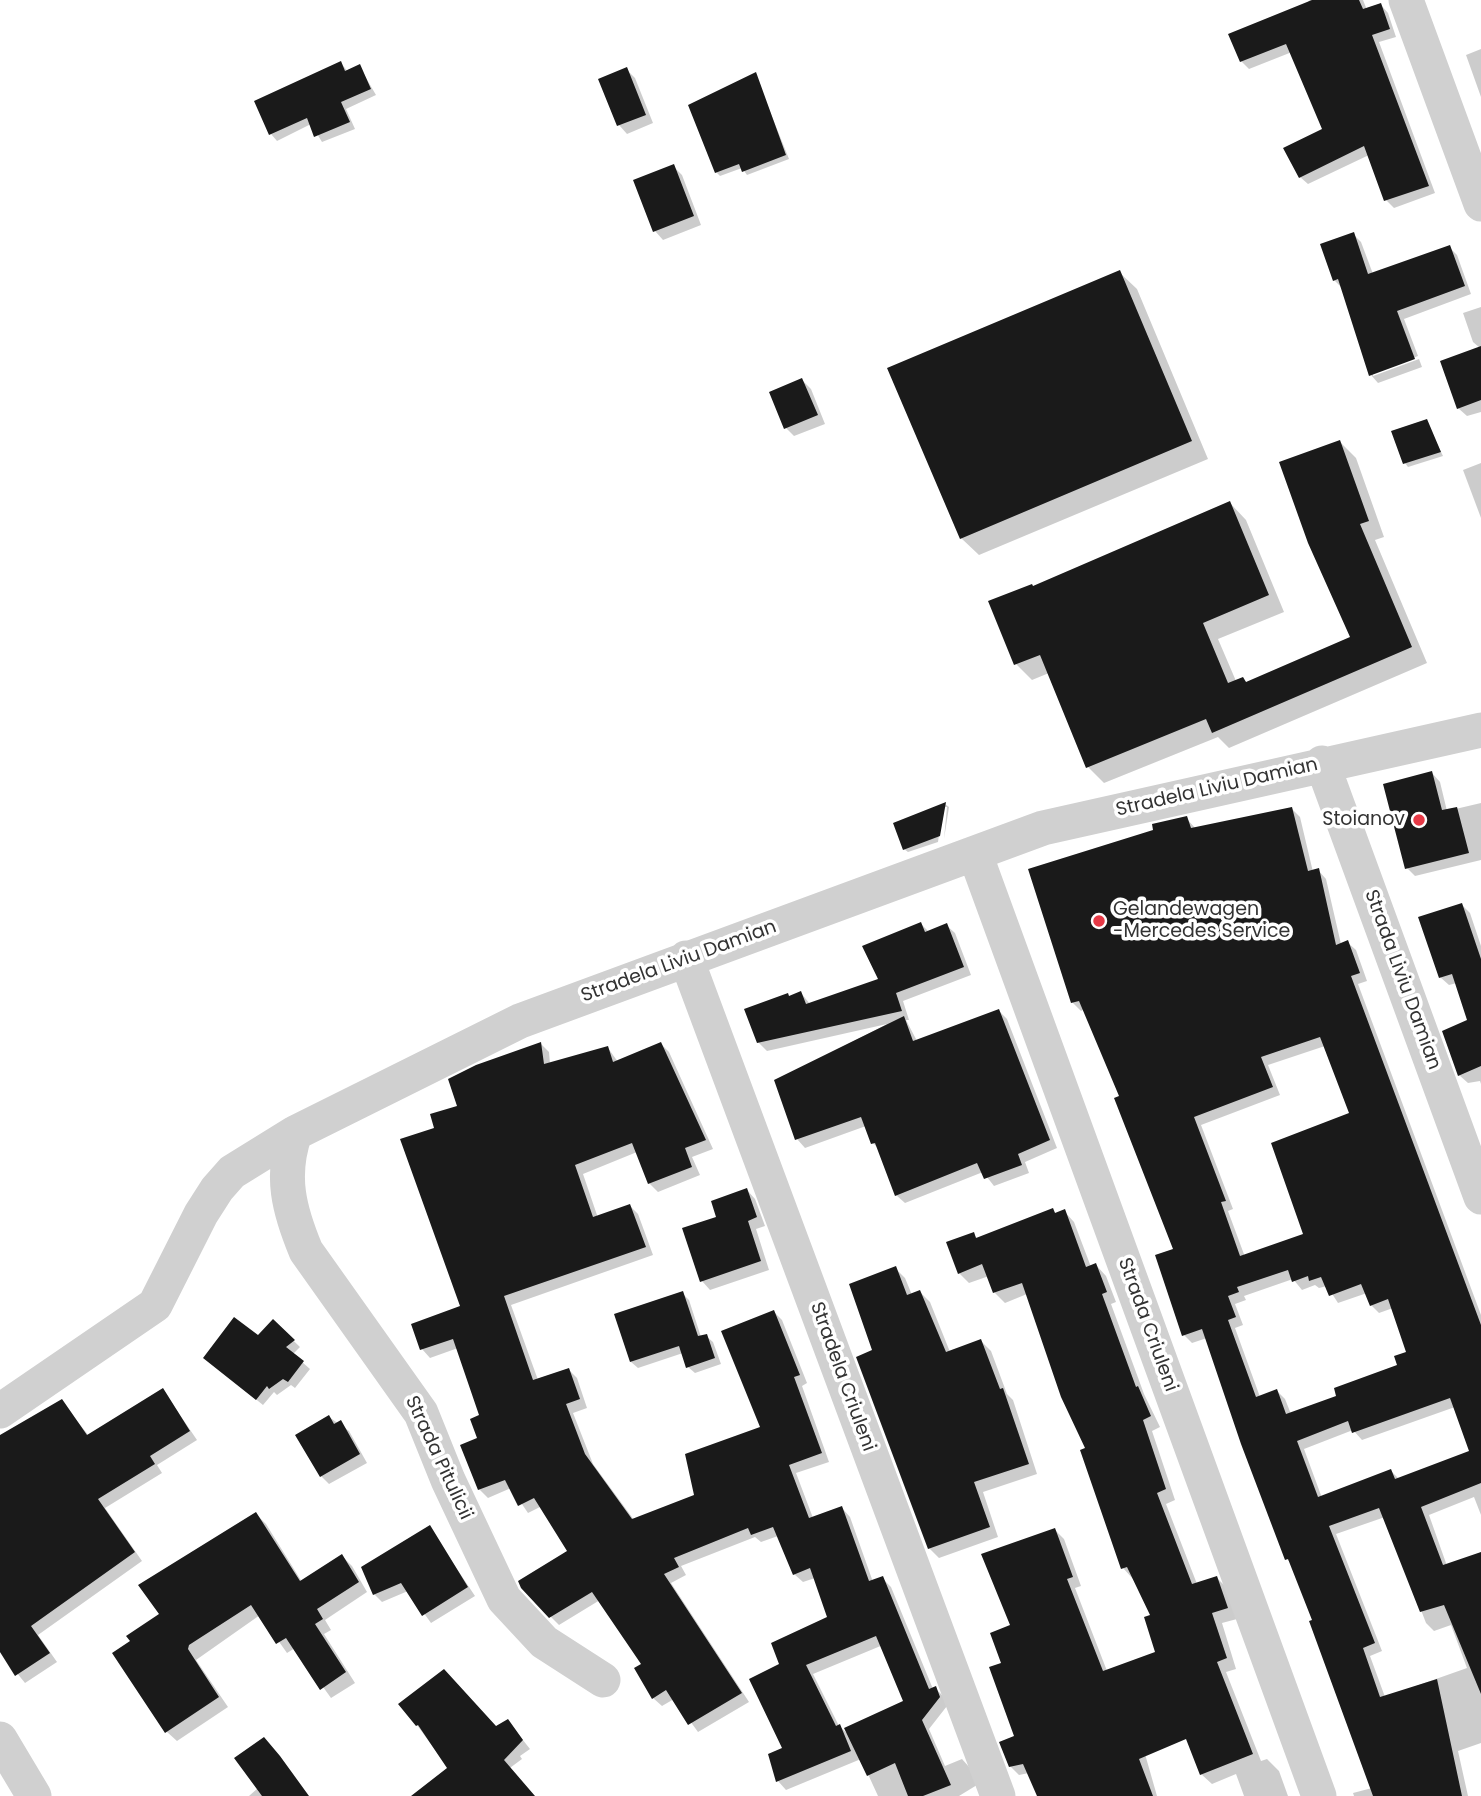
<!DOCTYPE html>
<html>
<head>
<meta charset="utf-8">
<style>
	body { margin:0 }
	canvas { display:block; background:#fff }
</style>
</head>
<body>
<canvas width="1481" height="1796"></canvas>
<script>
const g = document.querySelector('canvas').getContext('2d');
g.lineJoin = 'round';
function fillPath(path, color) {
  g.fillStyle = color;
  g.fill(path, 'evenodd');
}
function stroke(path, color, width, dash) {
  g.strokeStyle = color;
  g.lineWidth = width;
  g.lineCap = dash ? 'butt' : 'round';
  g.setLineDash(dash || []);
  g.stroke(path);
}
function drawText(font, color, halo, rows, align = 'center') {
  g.font = font + ' Poppins,sans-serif';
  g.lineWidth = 7;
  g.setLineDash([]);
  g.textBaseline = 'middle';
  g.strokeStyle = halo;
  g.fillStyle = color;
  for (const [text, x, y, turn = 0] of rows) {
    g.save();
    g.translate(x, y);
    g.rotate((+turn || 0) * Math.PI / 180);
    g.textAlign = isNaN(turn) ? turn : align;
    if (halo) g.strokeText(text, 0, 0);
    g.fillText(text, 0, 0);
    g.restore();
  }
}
fillPath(new Path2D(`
	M1310 0H1363L1367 10 1381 5 1388 13 1396 37 1379 42 1435 193 1394 208 1386 200 1369 155 1308 184 1300 177 1324 130 1292 52 1249 69 1241 61Z
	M1481 49V97L1466 55Z
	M341 63 348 72 359 66 376 95 346 109 355 129 322 142 311 124 277 141 271 134 256 102Z
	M626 69 635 78 653 123 627 134 619 125Z
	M755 74 789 159 747 175 742 168 720 176 716 172Z
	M673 166 682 175 701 225 663 240 655 231 635 181Z
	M1353 234 1361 242 1373 274 1449 247 1457 255 1471 294 1404 319 1418 356 1373 373V376L1419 359 1422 367 1378 383 1371 375 1342 288 1334 280Z
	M1119 272 1137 289 1208 459 979 555 961 538Z
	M1481 307V412L1467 416 1458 408 1480 348 1473 342 1463 313Z
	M802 380 811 389 825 424 794 436 786 428Z
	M1426 421 1443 456 1408 467 1405 463Z
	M1340 442 1356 458 1384 537 1375 540 1427 663 1229 748 1218 737 1104 783 1088 767 1049 673 1032 680 1016 664 1033 588 1230 503 1246 520 1284 612 1218 639 1236 681 1243 679 1247 683 1353 638Z
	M1481 463V518L1463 470Z
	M1432 773 1440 782 1447 811 1481 803V860L1415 876 1407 868Z
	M945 804 949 807 944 839 947 807H943L938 842 908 852 904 849Z
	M1292 809 1300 817 1313 872 1318 870 1326 879 1341 944 1347 942 1356 950 1367 981 1358 984 1481 1315V1515L1474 1497 1429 1515 1447 1566 1481 1554V1743L1458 1751 1468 1796H1354L1353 1793 1372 1788 1314 1621 1292 1564 1287 1559 1207 1338 1192 1343 1184 1335 1175 1250 1121 1097 1085 1009 1081 1011 1072 1002 1155 831 1186 818 1196 829ZM1325 1046 1351 1114 1305 1235 1245 1257 1228 1211 1233 1209 1201 1125 1280 1095 1268 1065ZM1293 1279 1302 1290 1315 1285 1319 1288 1327 1286 1338 1303 1367 1293 1371 1305 1379 1313 1393 1308 1408 1353 1399 1366 1339 1397 1291 1414 1285 1399 1277 1391 1260 1397 1235 1328 1243 1325 1235 1304 1246 1300 1244 1296ZM1455 1407 1470 1452 1399 1479 1391 1471 1322 1498 1304 1449 1353 1430 1362 1440ZM1385 1517 1426 1623 1434 1631 1451 1625 1467 1668 1385 1697 1370 1656 1382 1651 1336 1534Z
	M1462 905 1470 913 1481 946V1084L1480 1081 1468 1083 1459 1075 1470 1021 1457 983 1449 985 1440 977Z
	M921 924 929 932 946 925 955 933 971 975 903 1001 909 1020H906L917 1041 999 1011 1007 1019 1057 1148 1025 1162 1029 1173 994 1186 983 1172 905 1203 896 1195 880 1150 873 1143 866 1126 805 1148 797 1139 776 1081 887 1024 767 1051 758 1042 790 997 801 993 810 1004 880 980Z
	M541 1044 549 1052 550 1064 608 1048 618 1062 661 1044 669 1052 713 1149 692 1157 700 1175 658 1192 649 1183 637 1152 583 1174 598 1218 630 1206 638 1214 653 1255 511 1305 538 1380 569 1370 577 1378 587 1408 573 1413 593 1464 634 1520 696 1496 762 1428 774 1312 782 1320 807 1383 802 1386 829 1462 796 1473 813 1518 842 1508 850 1517 873 1582 882 1578 891 1587 933 1689 935 1688 944 1697 947 1706 929 1729 945 1766 962 1759 970 1768 977 1785 959 1796H878L861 1759 786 1790 778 1781 784 1749 781 1665 829 1618 815 1578 803 1582 794 1574 778 1536 761 1542 755 1537 681 1566 686 1575 671 1583 749 1702 698 1732 674 1699 662 1706 653 1698 643 1665 600 1600 559 1625 551 1617 570 1551 542 1506 528 1513 511 1488 488 1498 479 1489 481 1416 458 1348 430 1358 422 1349 462 1307 437 1129 459 1107ZM883 1645 905 1702 850 1736 839 1726 813 1674Z
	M747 1190 755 1199 765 1226 756 1229 769 1270 710 1290 702 1281 718 1218Z
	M1053 1211 1057 1214 1064 1211 1074 1222 1091 1267 1096 1265 1106 1276 1116 1302 1111 1304 1144 1394 1160 1427 1152 1431 1175 1500 1166 1504 1197 1584 1217 1578 1227 1588 1237 1619 1222 1623 1236 1669 1226 1672 1261 1761 1267 1759 1279 1771 1288 1796H1244L1236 1774 1212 1784 1201 1774 1157 1653 1152 1616 1133 1579 1123 1568 1087 1449 1027 1294 1005 1303 995 1293 989 1276 969 1283 959 1273 973 1234 978 1239Z
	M895 1268 905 1278 912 1295 920 1292 930 1302 950 1352 981 1341 991 1351 1007 1394 1013 1400 1037 1474 983 1492 998 1537 939 1558 929 1548 874 1351Z
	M682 1293 689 1300 701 1337 706 1336 713 1342 721 1364 695 1373 688 1367 683 1353 638 1368 631 1362Z
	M273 1321 300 1347 293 1354 310 1369 295 1388 291 1385 277 1395 274 1392 263 1405 212 1364 258 1338Z
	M163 1390 197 1440 157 1465 162 1473 105 1508 142 1561 38 1635 57 1662 25 1683 0 1652V1437L61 1401 89 1436Z
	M329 1417 349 1431 367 1463 329 1484 321 1476Z
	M256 1514 266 1524 302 1582 342 1556 352 1566 367 1592 325 1620 331 1630 324 1634 355 1683 331 1698 295 1648 287 1653 260 1615 196 1660 228 1707 177 1741 167 1732 132 1642Z
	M429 1527 475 1596 431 1623 408 1591 382 1602 374 1594Z
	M1055 1530 1064 1539 1081 1586 1075 1588 1107 1671 1123 1677 1157 1796H1039L1029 1773 1019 1775 1010 1766 1016 1737 1004 1664 1012 1626Z
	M417 1725 515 1730 530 1749 520 1756 522 1759 472 1796H414L449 1769Z
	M258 1788 307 1796H249Z`), '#0003');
fillPath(new Path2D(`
	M1312 0H1359L1363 9 1381 3 1390 29 1372 35 1429 186 1384 201 1364 146 1299 178 1283 148 1322 129 1286 44 1240 62 1228 34Z
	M341 61 345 71 360 64 371 89 341 102 350 122 314 137 307 118 269 135 254 101Z
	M627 67 646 115 617 126 598 79Z
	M756 72 786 155 742 172 739 164 715 173 688 105Z
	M674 164 694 216 653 232 633 180Z
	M1354 232 1368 274 1450 245 1465 286 1397 311 1415 359 1369 376 1338 279 1333 281 1320 244Z
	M1120 270 1192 441 960 539 887 368Z
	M1481 346V400L1457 409 1440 361Z
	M802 378 818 415 784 429 769 392Z
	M1427 419 1441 452 1403 464 1391 431Z
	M1340 440 1369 521 1360 524 1412 647 1212 733 1206 719 1086 768 1040 655 1014 665 988 601 1032 584 1033 586 1230 501 1269 595 1203 623 1228 683 1243 677 1246 682 1350 637 1308 543 1279 462Z
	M1432 771 1442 810 1457 807 1469 853 1405 869 1383 784Z
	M946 802 940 836 903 850 893 823Z
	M1292 807 1308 871 1319 868 1336 945 1348 940 1360 973 1351 976 1481 1325V1483L1421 1507 1443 1565 1481 1552V1694L1444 1605 1420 1612 1379 1508 1329 1526 1375 1643 1363 1648 1380 1697 1437 1679 1462 1796H1373L1309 1621 1312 1620 1288 1559 1285 1560 1241 1444 1202 1329 1182 1336 1155 1255 1173 1249 1114 1098 1119 1096 1079 1001 1071 1003 1028 869 1153 830 1152 824 1187 816 1191 828ZM1320 1037 1349 1113 1271 1143 1303 1234 1240 1256 1221 1202 1226 1201 1194 1117 1273 1087 1261 1057ZM1288 1270 1292 1282 1308 1276 1309 1281 1321 1277 1329 1296 1361 1284 1370 1306 1388 1299 1406 1352 1394 1356 1397 1365 1334 1388 1336 1396 1286 1414 1277 1389 1256 1397 1228 1320 1236 1317 1228 1296 1239 1292 1237 1287ZM1450 1398 1469 1451 1395 1479 1391 1469 1318 1497 1297 1441 1348 1421 1352 1433Z
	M1462 903 1481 959V1066L1458 1076 1442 1031 1467 1020 1452 974 1439 978 1418 917Z
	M921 922 925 932 947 923 964 967 896 993 902 1011 757 1043 744 1009 788 993 789 996 801 991 806 1004 878 979 862 946Z
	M999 1009 1050 1140 1018 1154 1022 1165 984 1179 977 1163 895 1196 875 1143 871 1144 861 1117 795 1140 774 1080 904 1016 913 1041Z
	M541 1042 544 1064 608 1046 613 1062 661 1042 706 1140 685 1148 692 1167 648 1184 632 1143 575 1165 593 1217 630 1204 646 1247 504 1296 533 1380 569 1368 580 1399 566 1404 585 1454 632 1519 694 1495 685 1454 760 1427 721 1331 774 1310 800 1375 794 1377 822 1453 789 1465 809 1518 842 1506 869 1581 883 1576 929 1689 936 1686 940 1697 922 1720 951 1785 923 1796H908L895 1763 867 1776 844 1728 903 1701 876 1636 806 1665 836 1726 840 1724 851 1751 776 1782 768 1754 782 1748 749 1679 779 1664 771 1643 827 1617 810 1568 793 1575 773 1527 751 1535 748 1528 674 1558 679 1567 664 1574 742 1693 688 1725 666 1690 652 1699 634 1668 641 1664 592 1592 549 1618 521 1588 518 1581 567 1551 534 1498 518 1506 505 1480 478 1490 460 1445 477 1438 470 1419 479 1415 453 1339 420 1350 411 1324 460 1306 400 1139 434 1128 430 1114 457 1106 448 1079 476 1065Z
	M747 1188 757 1217 748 1221 761 1261 700 1282 682 1228 716 1217 711 1201Z
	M1053 1208 1055 1213 1065 1209 1086 1267 1096 1263 1107 1292 1102 1294 1136 1387 1138 1386 1151 1416 1143 1420 1166 1489 1157 1493 1192 1584 1217 1576 1228 1608 1212 1613 1227 1658 1217 1662 1253 1754 1200 1775 1186 1739 1139 1759 1153 1796H1037L1023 1764 1009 1767 999 1742 1014 1736 989 1667 1001 1663 990 1633 1010 1625 981 1554 1055 1528 1073 1577 1067 1579 1103 1671 1155 1652 1144 1617 1150 1615 1127 1567 1121 1569 1080 1450 1085 1448 1061 1397 1022 1283 993 1293 982 1264 958 1274 946 1242 974 1232 976 1238Z
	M896 1266 907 1295 920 1290 946 1352 981 1339 1000 1389 1003 1388 1029 1464 974 1482 990 1527 928 1549 856 1357 872 1350 849 1284Z
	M683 1291 698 1336 707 1334 715 1358 686 1368 679 1346 630 1362 614 1314Z
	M234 1317 258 1335 273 1319 295 1340 286 1347 304 1361 288 1382 283 1379 269 1389 267 1386 256 1400 203 1358Z
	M163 1388 190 1431 150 1456 155 1464 98 1499 135 1552 31 1626 50 1653 15 1676 0 1652V1435L62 1399 87 1435Z
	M329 1415 334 1424 341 1420 360 1454 320 1477 295 1435Z
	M256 1512 300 1581 342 1554 359 1582 317 1609 323 1619 315 1624 346 1672 320 1690 286 1638 276 1644 251 1605 189 1645 188 1649 219 1697 165 1733 112 1653 130 1641 126 1636 159 1614 138 1585Z
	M430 1525 468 1587 422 1616 401 1583 373 1595 361 1567Z
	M444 1669 496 1726 508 1719 523 1740 504 1760 535 1796H411L447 1768 418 1725 416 1726 398 1704Z
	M264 1737 280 1756 309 1796H262L234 1758Z`), '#1a1a1a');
stroke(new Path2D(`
	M1406 0 1481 204
	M1322 763 1481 1197
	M975 854 1319 1796
	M686 958 998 1796
	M295 1133C280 1176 289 1210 306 1251L421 1413 448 1480 504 1599 544 1642 603 1680
	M0 1411 155 1305 201 1214 217 1189 232 1172 295 1133 520 1021 1043 828 1481 730
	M0 1739 34 1796`), '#d0d0d0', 35);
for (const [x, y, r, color] of [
	[1419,820,7,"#e63946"],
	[1099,921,7,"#e63946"]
]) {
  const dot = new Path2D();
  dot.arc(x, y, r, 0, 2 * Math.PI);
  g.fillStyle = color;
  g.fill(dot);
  stroke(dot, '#fff', 2.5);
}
drawText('19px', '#333', '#fff', [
	["Stradela Liviu Damian",1217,788,-13],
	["Stradela Liviu Damian",679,962,-20],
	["Strada Liviu Damian",1402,980,70],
	["Strada Criuleni",1147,1325,70],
	["Stradela Criuleni",842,1377,70],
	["Strada Pitulicii",438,1458,65]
]);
drawText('19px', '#333', '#fff', [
	["Stoianov",1405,820],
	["Gelandewagen",1113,910,"left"],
	["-Mercedes Service",1113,932,"left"]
], 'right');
</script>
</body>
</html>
